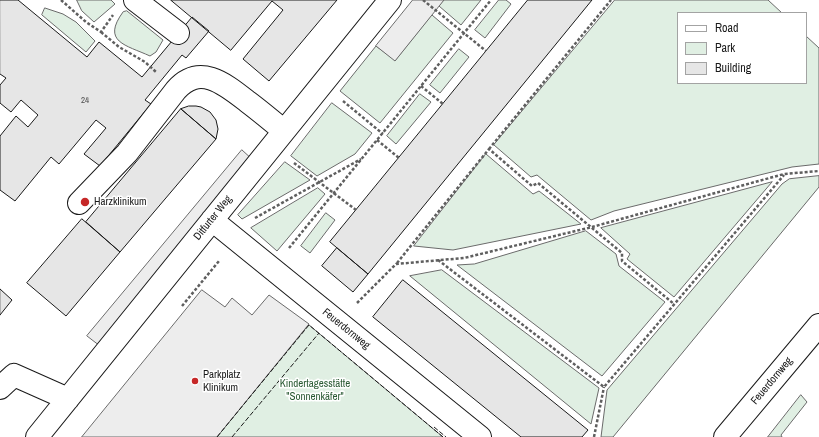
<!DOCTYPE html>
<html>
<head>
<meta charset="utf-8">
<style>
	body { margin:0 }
	#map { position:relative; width:819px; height:437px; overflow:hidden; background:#fff; font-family:"Archivo Narrow",sans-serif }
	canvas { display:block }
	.legend { position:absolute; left:677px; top:12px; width:130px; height:72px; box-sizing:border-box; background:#fff; border:1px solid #a3a3a3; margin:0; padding:5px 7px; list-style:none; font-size:12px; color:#1a1a1a }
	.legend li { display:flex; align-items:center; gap:8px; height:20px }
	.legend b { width:20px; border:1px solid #a3a3a3 }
</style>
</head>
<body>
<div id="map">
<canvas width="819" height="437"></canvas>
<ul class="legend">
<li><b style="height:5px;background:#fff"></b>Road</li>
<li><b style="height:11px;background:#e0efe3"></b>Park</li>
<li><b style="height:11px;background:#e6e6e6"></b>Building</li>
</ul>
</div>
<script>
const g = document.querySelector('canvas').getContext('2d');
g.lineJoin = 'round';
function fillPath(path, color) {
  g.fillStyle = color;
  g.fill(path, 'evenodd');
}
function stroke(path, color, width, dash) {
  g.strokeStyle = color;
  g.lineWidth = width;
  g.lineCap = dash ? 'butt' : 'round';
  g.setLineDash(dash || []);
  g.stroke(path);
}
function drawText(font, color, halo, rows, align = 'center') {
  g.font = font + ' "Archivo Narrow",sans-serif';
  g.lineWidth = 3;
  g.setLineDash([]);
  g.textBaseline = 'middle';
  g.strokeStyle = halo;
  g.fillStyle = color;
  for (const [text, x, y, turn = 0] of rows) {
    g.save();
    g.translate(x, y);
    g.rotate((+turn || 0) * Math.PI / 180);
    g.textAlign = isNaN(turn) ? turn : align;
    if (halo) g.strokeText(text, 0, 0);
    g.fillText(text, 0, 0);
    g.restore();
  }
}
const green = new Path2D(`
	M77 0H111L115 4 94 22 82 11Z
	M444 0H481L461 25 439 6Z
	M499 0H506L511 4 485 38 475 30Z
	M615 0H768L782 13H678V83H806V36L819 48V164L792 167 614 211 591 220 537 175 531 177 494 145Z
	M45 8 63 14 76 22 95 41 86 52 42 15Z
	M127 11 163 40 156 52 150 56C126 45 101 42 123 12Z
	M432 15 453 33 380 123 340 91 376 46 395 60Z
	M459 49 469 57 440 93 430 85Z
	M420 94 431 102 396 144 387 136Z
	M332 103 372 133 355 154 317 176 291 156Z
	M486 154 533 194 539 191 581 224 453 250 414 246Z
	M285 162 310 180 242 219 238 215Z
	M819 176V187L613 437H601L607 390 782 184 789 179Z
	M772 182 674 297 627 259 630 254 601 228Z
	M318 188 325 194 277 251 251 228Z
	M326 213 335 220 310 253 301 246Z
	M586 231 616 254 619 266 665 302 602 376 457 265 474 264Z
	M442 270 599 388 591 424 410 276Z
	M309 325 443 437H217Z
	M801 395 807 402 781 435 782 437H768Z`);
fillPath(green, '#e0efe3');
stroke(green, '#6a6a6a', 1);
const parking = new Path2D(`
	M413 0H444L395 61 376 46Z
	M242 150 253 160 100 346 87 336Z
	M202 290 225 307 232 298 252 315 269 295 309 324 217 437H82Z`);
fillPath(parking, '#ededed');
stroke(parking, '#6a6a6a', 1);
const building = new Path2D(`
	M0 0H18L87 57 99 42 142 77 192 17 209 31 186 58 182 55 145 100 151 104 100 166 84 154 106 128 96 120 59 164 51 157 15 201 0 190V136L16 116 28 127 38 115 21 100 11 112 0 103V85L6 78 0 74Z
	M171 0H337L269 81 243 59 283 10 272 1 231 50Z
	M528 0H592L368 274 330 242Z
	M189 106H196L201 107 210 112 216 120 218 129 216 139 181 109Z
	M181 109 216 139 120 252 86 222Z
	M82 219 120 252 66 316 27 283Z
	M337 248 368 274 353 292 322 266Z
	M403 280 588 430 582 437H521L373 317Z
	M0 289 12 300 0 315Z`);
fillPath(building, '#e6e6e6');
stroke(building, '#1a1a1a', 1);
const minor = new Path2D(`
	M135 0 178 33
	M79 203 127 153 176 90C200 63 225 84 248 102 260 111 272 121 284 131
	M212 220 480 437
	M0 388 14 375 68 399
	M37 437 390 0
	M725 437 819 325`);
stroke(minor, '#1a1a1a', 24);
stroke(new Path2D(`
	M61 0 86 22 101 32 113 15
	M423 0 486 51
	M101 32 119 47 145 62 156 72
	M421 86 443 104
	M343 101 383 134
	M377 140 399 158
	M489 149 611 0
	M294 163 356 210
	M255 218 361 159
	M289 248 491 0
	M438 260 604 387 784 175
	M397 263 489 149 532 186 538 183 622 253V261L674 304
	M357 303 396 264 464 258 592 227 784 174 819 171
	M182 306 219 261
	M594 437 604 387`), '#5f5f5f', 2.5, [3, 2]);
stroke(minor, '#fff', 22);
stroke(new Path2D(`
	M434 427 446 437
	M217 437 309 325 443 437
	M232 437 319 333`), '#1a1a1a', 1, [5, 2]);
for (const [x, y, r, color] of [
	[85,202,5,"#c62828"],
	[195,381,4,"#c62828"]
]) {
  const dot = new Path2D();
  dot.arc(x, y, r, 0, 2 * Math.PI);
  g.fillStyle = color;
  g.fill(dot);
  stroke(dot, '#fff', 1.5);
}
drawText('9px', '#4d4d4d', null, [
	["24",85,101]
]);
drawText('11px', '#1a1a1a', '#fff', [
	["Harzklinikum",94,202],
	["Parkplatz",203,375],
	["Klinikum",203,388]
], 'left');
drawText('11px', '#1a1a1a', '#fff', [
	["Ditfurter Weg",213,218,-51],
	["Feuerdornweg",346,329,39],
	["Feuerdornweg",772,381,-50]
]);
drawText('11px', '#2b5a34', '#fff', [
	["Kindertagesstätte",315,384],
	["\"Sonnenkäfer\"",315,397]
]);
</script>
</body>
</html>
